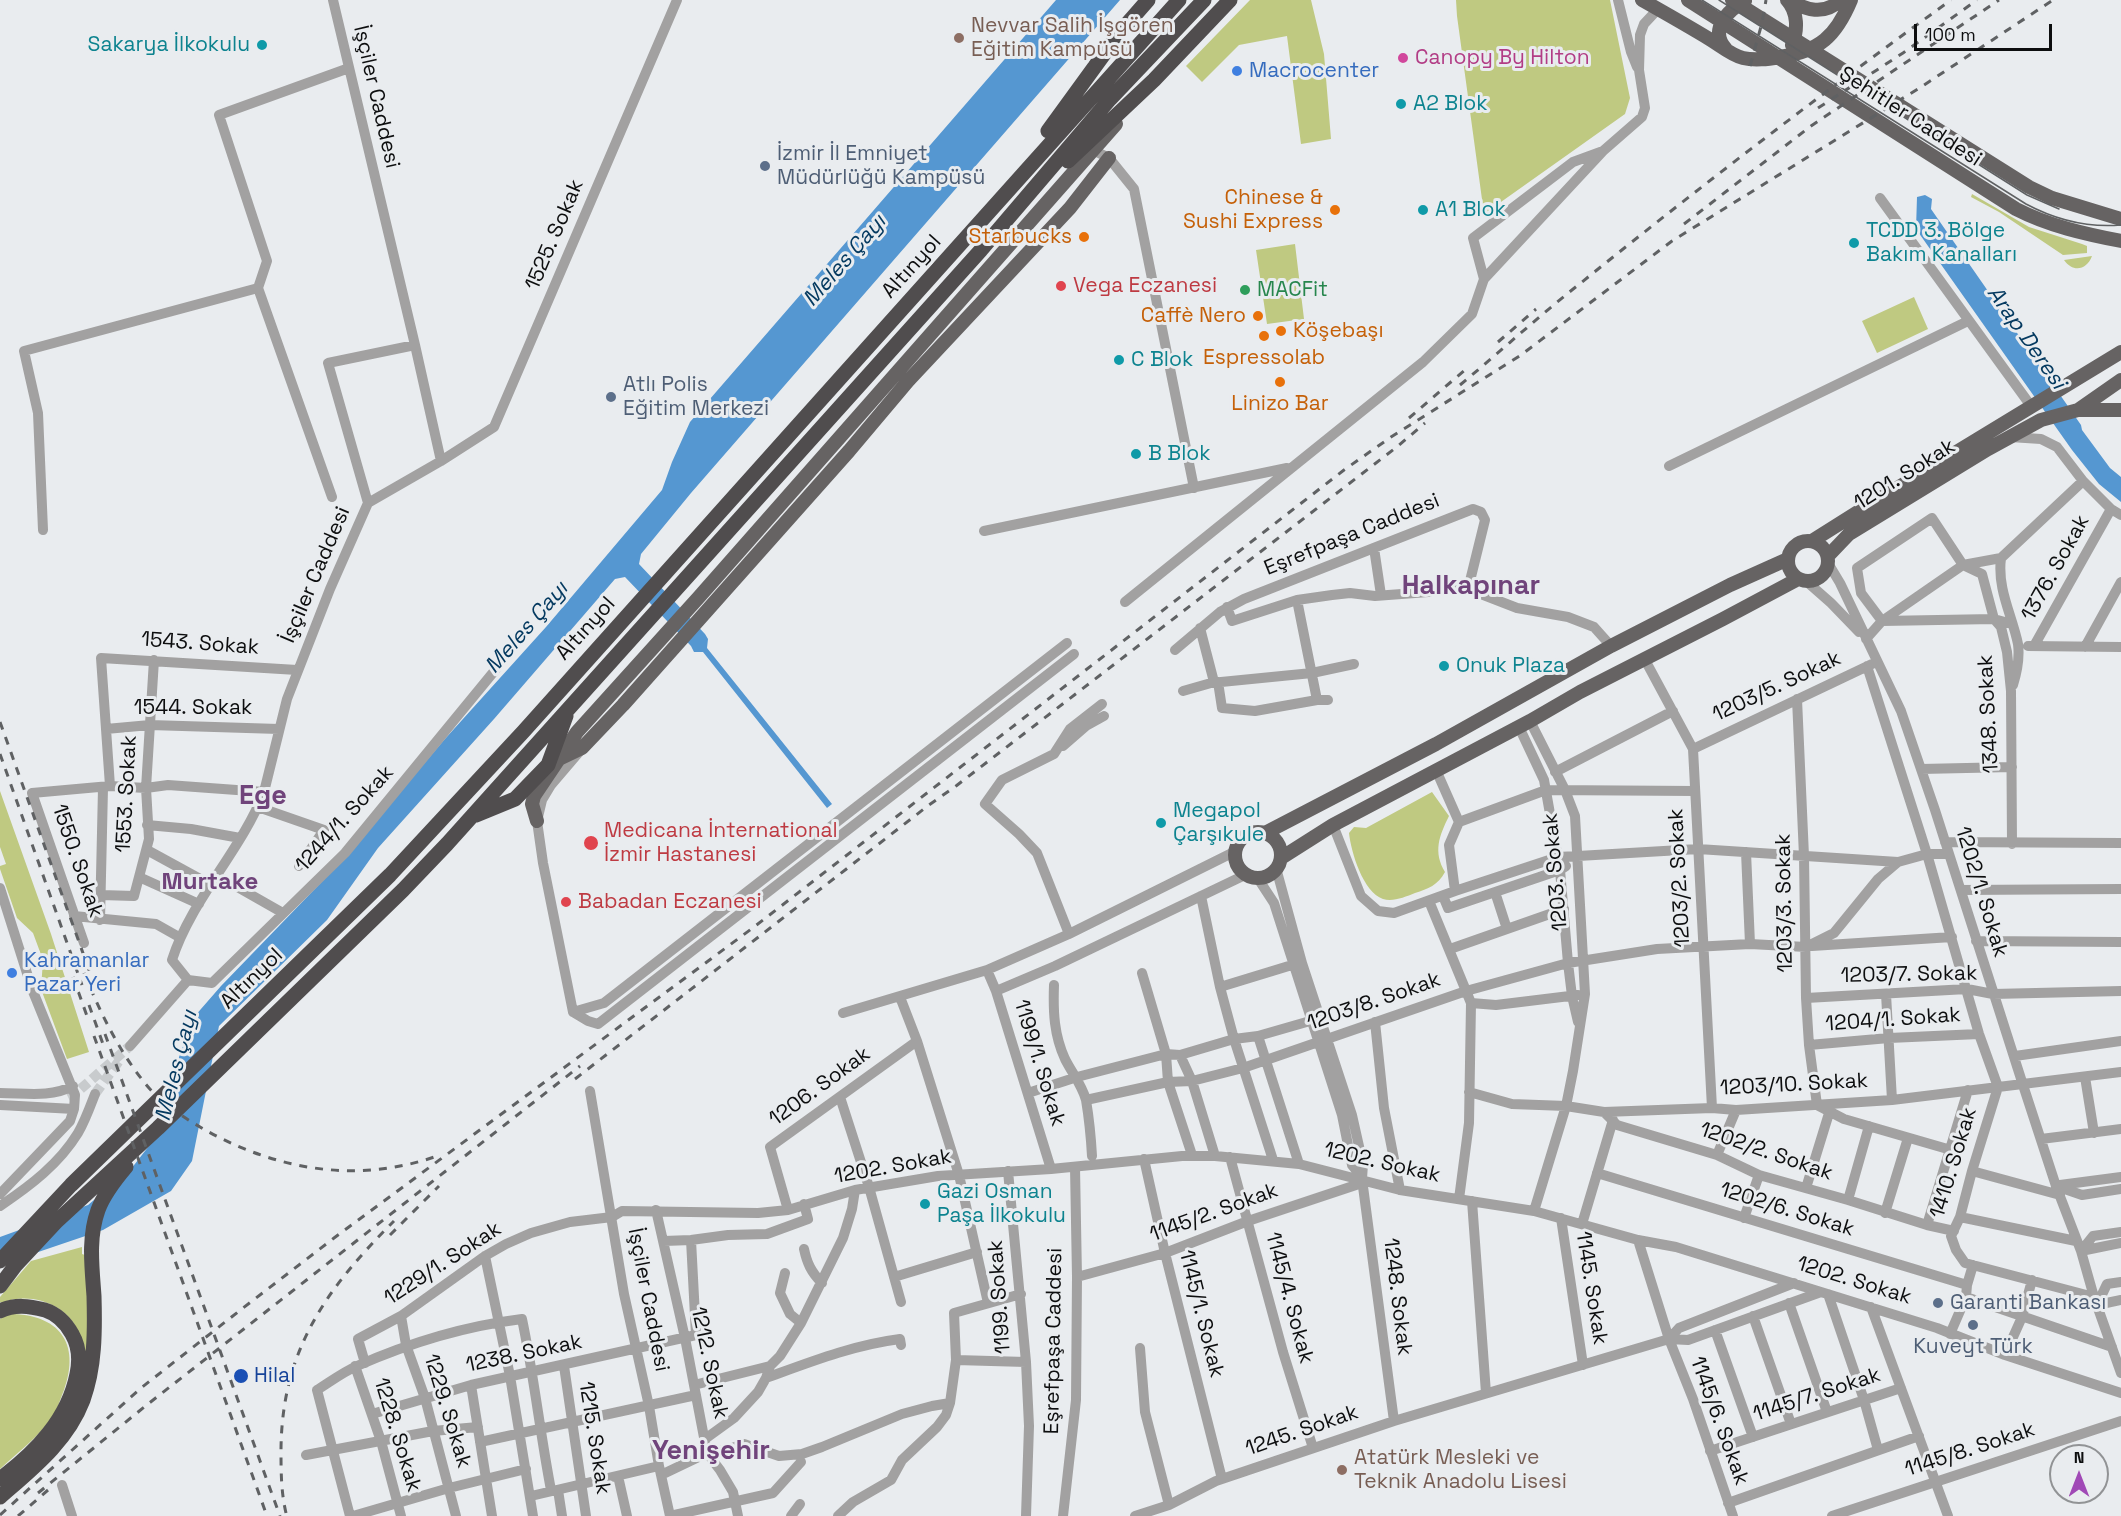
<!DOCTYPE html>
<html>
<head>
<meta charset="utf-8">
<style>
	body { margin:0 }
	#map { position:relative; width:2121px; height:1516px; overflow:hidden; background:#e9ecef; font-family:"Space Grotesk",sans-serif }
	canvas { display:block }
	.north { position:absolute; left:2049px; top:1444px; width:60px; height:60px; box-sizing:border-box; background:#e9ecef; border:2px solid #919395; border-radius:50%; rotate:0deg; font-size:16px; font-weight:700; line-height:24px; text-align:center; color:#0d0e0f }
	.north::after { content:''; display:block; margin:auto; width:21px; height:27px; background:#a049b6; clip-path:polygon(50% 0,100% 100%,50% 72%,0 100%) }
	.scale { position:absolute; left:1914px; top:24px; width:138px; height:27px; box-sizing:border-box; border:3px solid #0d0e0f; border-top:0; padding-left:8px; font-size:18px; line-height:21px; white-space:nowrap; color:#0d0e0f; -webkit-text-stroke:4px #e9ecef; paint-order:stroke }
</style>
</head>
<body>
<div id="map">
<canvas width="2121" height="1516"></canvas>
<div class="north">N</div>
<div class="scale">100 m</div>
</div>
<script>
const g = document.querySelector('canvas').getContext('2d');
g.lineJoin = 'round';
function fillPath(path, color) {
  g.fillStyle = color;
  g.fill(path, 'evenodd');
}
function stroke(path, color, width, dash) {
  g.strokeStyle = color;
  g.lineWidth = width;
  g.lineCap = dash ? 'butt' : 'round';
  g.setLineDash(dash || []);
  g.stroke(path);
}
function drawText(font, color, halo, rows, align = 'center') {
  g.font = font + ' "Space Grotesk",sans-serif';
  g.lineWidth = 6;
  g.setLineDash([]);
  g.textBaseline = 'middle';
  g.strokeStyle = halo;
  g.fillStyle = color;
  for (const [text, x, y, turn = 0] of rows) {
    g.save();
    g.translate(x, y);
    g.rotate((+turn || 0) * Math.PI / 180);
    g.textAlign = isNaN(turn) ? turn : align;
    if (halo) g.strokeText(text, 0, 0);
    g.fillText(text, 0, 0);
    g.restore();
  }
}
fillPath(new Path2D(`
	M1250 0H1311L1324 54 1331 139 1301 144 1287 36 1239 45 1202 82 1186 66Z
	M1456 0H1610L1630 98 1625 114 1484 214 1457 16Z
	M1972 194 2029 227 2082 244 2087 246V253L2063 255 1999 212 1971 197Z
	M1295 244 1304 319 1267 324 1256 250Z
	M2092 256C2087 270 2073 273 2064 260Z
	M1914 297 1928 329 1877 353 1862 321Z
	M0 791 51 934 89 1052 67 1059 41 989 43 960 33 933 17 918 0 869V866L6 864 0 847Z
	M1432 792 1449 816C1439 836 1433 852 1445 872 1438 885 1428 889 1415 893 1405 897 1393 902 1383 899 1363 892 1351 852 1349 833L1354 827 1366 828Z
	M82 1247V1254L85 1255 89 1324 85 1371C83 1359 83 1345 79 1334 69 1304 29 1291 2 1303L0 1302V1297L31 1261Z
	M9 1314C59 1314 81 1343 64 1390 60 1399 58 1409 53 1416 39 1437 18 1452 0 1469V1319Z`), '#bfc981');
fillPath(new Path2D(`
	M1056 0H1120L691 493 641 554 639 564 705 634 708 639 707 648 832 804 827 808 703 652H694L691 646 625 577 615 579 494 719 378 848 327 920 219 1026 192 1161 171 1191 103 1230 0 1265V1237L88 1205 131 1169 166 1124 179 1057 194 1017 221 986 337 866 444 740 546 627 662 490 672 462 690 422Z
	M1925 195 1932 199 1931 209 2081 425 2082 430 2110 468 2121 477V502L2099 484 2072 450 1916 229 1917 197Z`), '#5597d1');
stroke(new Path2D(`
	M95 1094 119 1061
	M68 1097 76 1093 130 1046`), '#c8cbcd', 10, [10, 5]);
stroke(new Path2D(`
	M333 0 415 345 441 461
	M1618 0 1631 52 1637 67
	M1093 150 1109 158 1134 189 1194 488
	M1880 198 2031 406
	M1484 279 1603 151 1642 117 1645 108 1639 70 1640 35 1644 24 1658 9
	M2010 437 2041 439 2057 447 2083 481 2111 509 2121 515
	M1669 466 1968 321
	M332 497 258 288 267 261 219 115 349 68
	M368 503 328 363 415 345
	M43 530 38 413 24 351 258 288
	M984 531 1287 468
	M1374 548 1381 595
	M1828 563 1840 583 1901 711 1935 810 2023 1085 2056 1186 2081 1251 2094 1297 2121 1373
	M1963 565 1932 518 1857 568 1861 593 1882 621 1994 619 2012 624
	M1963 565 1982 574 1994 619 2001 627 2007 652 2011 691 2012 844
	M1806 581 1831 603 1859 632
	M1297 600 1317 700H1328
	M1125 602 1423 362 1472 314 1484 279 1473 238 1573 162 1603 151
	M1227 607 1232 621 1297 600 1332 595 1350 593 1375 596 1468 589 1517 608 1568 617 1594 627 1611 646
	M1200 628 1214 682
	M1866 639 1882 621 1963 565 2001 558
	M2028 646 2121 647
	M2034 646 2111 509
	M2085 647 2121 582
	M1175 650 1220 612 1244 599 1473 509 1481 512 1485 520 1468 589
	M1644 658 1693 749 1712 1108
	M1867 666 1927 854 1979 1034 1998 1087 1972 1171 1960 1217 1951 1236 1956 1250 1965 1263 2094 1297
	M496 669 345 853 212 983 188 980 172 960C191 900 241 851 264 792L287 699 330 589 368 503 441 461 494 427 677 0
	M1218 682 1222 708 1255 711 1317 700
	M2013 685C2017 672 2020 659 2018 644 2012 615 1997 589 2001 558L2083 481
	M1183 691 1211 683 1312 673 1354 664
	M1797 699 1804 856 1806 998 1809 1045 1817 1105 1844 1119 1951 1150
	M1530 721 1565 790 1575 816 1585 994 1573 1071 1566 1106 1534 1211
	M1519 727 1544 780 1560 870 1568 963 1572 996 1578 1022
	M106 729 150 725 279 729
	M1063 746 1086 726 1104 716
	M1693 749 1872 664
	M580 751 551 785 542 800 537 821 543 863 573 1012 588 1021 598 1024 1074 654
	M1921 769 2012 767
	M1555 772 1673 711
	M110 786 101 658 297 670
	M258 807 324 830 299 866
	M1459 822 1546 790 1695 791
	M147 825 191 829 240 838
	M1333 825 1361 896 1378 911 1394 913 1455 891 1449 845 1459 822 1436 770
	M1945 842 2121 843
	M147 850 211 885
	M1746 852 1750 944
	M1276 868 1302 963 1352 1115 1363 1164 1362 1179 1394 1421
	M218 876 283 913
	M139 877 199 904
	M1257 877 1274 903 1342 1115 1352 1165 1361 1176
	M0 888 32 989 75 1095 74 1109 70 1121 0 1194
	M1961 890 2121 889
	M1455 891 1558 857 1578 856 1698 849 1898 862 1927 854H1948
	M1495 892 1507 929
	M101 895 134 896 149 839 146 788 154 660
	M1201 896 1220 987 1234 1039 1273 1160
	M1443 896 1448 908 1560 870 1566 866
	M1429 901 1471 1003 1469 1123 1459 1199
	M74 916 156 924 179 937
	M100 920 103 788
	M1069 934 1037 853 1019 834 985 804 1002 780 1054 754 1070 729 1102 704
	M1976 941 2121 942
	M84 943 32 793 110 786 146 788 168 785 264 792
	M1812 946 1952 937
	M1450 949 1564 909
	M987 970 996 991 1051 1169
	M1142 973 1166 1054 1168 1082 1192 1155
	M1054 985C1053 1012 1054 1035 1065 1059 1072 1073 1082 1085 1086 1100 1089 1118 1091 1138 1092 1156
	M1220 987 1292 965
	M996 991 1055 966 1247 874
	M1886 994 1892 1100
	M900 997 917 1041 959 1175 988 1303
	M1806 998 1967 989 1993 994 2121 991
	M1471 1003 1496 1005 1578 995
	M573 1012 604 1003 1067 643
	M843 1013 987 970 1069 934 1236 851
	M1375 1022 1384 1108 1400 1190
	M1258 1036 1299 1164
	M1809 1045 1889 1038 1979 1034
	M130 1046 188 980
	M1180 1055 1192 1081 1215 1156
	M2015 1056 2121 1041
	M2085 1077 2094 1133
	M590 1091 624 1294 649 1406 659 1466 670 1516
	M1469 1092 1512 1104 1566 1106 1604 1112 1712 1108 1736 1110 1892 1100 2121 1072
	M0 1093C25 1093 50 1098 73 1086
	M1028 1093 1077 1077 1166 1054 1180 1055 1234 1039 1258 1036 1317 1019
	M840 1097 869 1187 901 1302
	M1086 1100 1168 1082 1192 1081 1243 1068 1466 991 1568 963 1657 949 1750 944 1806 947 1834 933 1878 879 1898 862
	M0 1105 74 1109
	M1604 1112 1617 1125 1717 1155 1759 1175 1848 1200 1927 1225 1954 1231
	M2041 1139 2121 1129
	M1717 1155 1736 1110
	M1230 1157 1283 1352 1313 1448
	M1144 1159 1165 1253 1222 1479
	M1972 1171 2060 1195
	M1597 1173 1967 1285
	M2060 1185 2121 1177
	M2056 1186 2082 1195 2121 1189
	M1806 1188 1830 1110
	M1848 1200 1869 1126
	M1472 1201 1486 1393
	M0 1206C30 1186 59 1164 78 1133 85 1121 90 1107 95 1094
	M656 1210 685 1338 707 1453 720 1470 733 1492 738 1516
	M788 1210 770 1147 917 1041
	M1885 1213 1908 1138
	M1960 1217 2076 1241
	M1561 1218 1583 1365
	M1744 1218 1759 1175
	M1582 1224 1613 1120
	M1927 1225 1968 1090
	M2121 1232 2093 1236 2081 1251 2121 1243
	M1638 1240 1669 1339 1693 1399 1733 1516
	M664 1241 691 1240 728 1235 767 1234 808 1219 804 1204
	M804 1249C807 1263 811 1272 822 1283
	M485 1256 510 1376 533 1516
	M785 1273 780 1293 790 1314 801 1323
	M894 1277 977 1252
	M1077 1277 1165 1253 1248 1221 1362 1183
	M2121 1282 2107 1284 2097 1305 2121 1300
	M1828 1294 1864 1400 1878 1450
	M1966 1297 2112 1347
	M1789 1303 1827 1412
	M1871 1307 1948 1516
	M401 1316 406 1345 425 1398 456 1516
	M1753 1316 1791 1424
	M1715 1330 1753 1437
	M1950 1334 1966 1297 1967 1285 1973 1265
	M1669 1339 1679 1328 1794 1283
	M1140 1348 1145 1412 1169 1505
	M2005 1355 2022 1317 2032 1280
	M956 1360 954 1313 1021 1294
	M1026 1362 1029 1426 1026 1516
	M365 1363 358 1339 401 1316 485 1256 506 1244 531 1233 570 1222 612 1217 622 1211 758 1213 788 1210 855 1190 938 1176 1051 1169 1182 1156H1215L1299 1164 1400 1190 1534 1211 1638 1240 1676 1247 1937 1328 2005 1355 2121 1393
	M355 1366 381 1441 401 1516
	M564 1366 586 1516
	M766 1378C810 1362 853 1345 900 1339L901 1345
	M471 1385 492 1516
	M694 1385 770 1366
	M372 1414 471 1385 696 1335 691 1240
	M705 1439 734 1418 758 1392 766 1378 770 1366 780 1356 801 1323 843 1238 852 1209 855 1190
	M480 1442 696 1395
	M1710 1451 1901 1388
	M306 1455 433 1431 478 1427
	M661 1475 707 1453 726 1450 744 1444 779 1456 802 1454 822 1447 902 1414 932 1406 950 1403
	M618 1476 627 1516
	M62 1485 72 1516
	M558 1490 562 1516
	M531 1496 659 1466
	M1728 1503 1919 1436
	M350 1516 317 1390C330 1382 343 1372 357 1366 409 1343 466 1326 522 1319 534 1376 540 1433 551 1490
	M353 1516 449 1488 526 1469
	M670 1516 773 1493 801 1462
	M791 1516 800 1504
	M838 1516 853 1502 891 1480 902 1460 937 1427 946 1415 950 1403 956 1360 1026 1362 1008 1171
	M1063 1516 1076 1400 1077 1277 1075 1167
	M1135 1516 1169 1505 1216 1481 1394 1421 1669 1339 1688 1340 1821 1292
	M1832 1516 2121 1421`), '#a2a1a1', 10);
stroke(new Path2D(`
	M1642 0C1665 13 1688 26 1711 40 1721 46 1731 55 1743 58 1755 61 1768 59 1780 57 1820 51 1836 36 1851 0
	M1688 0 2016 209C2049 226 2085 234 2121 241
	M1732 0 2029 187 2052 198 2121 219
	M1787 0C1798 12 1798 30 1792 45
	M1788 0C1807 10 1823 16 1841 0
	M1726 49C1708 30 1728 10 1745 1
	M2078 410H2121
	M1788 561a20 20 0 1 1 40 0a20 20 0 1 1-40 0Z
	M1812 541 1858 512 2121 352
	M1828 556 1849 534 1988 449 2041 420 2078 410 2121 380
	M559 759 582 748 623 705 849 451 908 381 1070 208 1109 158
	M537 821 532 804 534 796 577 732 699 597 1116 124
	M1235 855a23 23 0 1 1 46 0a23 23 0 1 1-46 0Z
	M1265 833 1436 744 1611 646 1730 585 1788 559
	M1281 858 1333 825 1530 721 1580 692 1723 619 1798 579`), '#666363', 14);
stroke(new Path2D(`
	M1048 131 1120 32 1148 0
	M1068 161 1154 80 1230 0
	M476 815 515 799 548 765 566 716
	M0 1261 71 1185 390 875 523 732 1179 0
	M0 1286 15 1266 57 1221 158 1128 403 890 447 844 981 250 1110 99 1204 0
	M0 1311C15 1304 29 1306 45 1310 57 1314 66 1323 72 1334 79 1346 80 1360 77 1374 68 1419 36 1452 0 1479
	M0 1497C32 1469 67 1442 83 1400 95 1367 95 1331 94 1296 92 1267 88 1238 98 1210 104 1194 115 1180 126 1167`), '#504d4e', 15);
stroke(new Path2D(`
	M1702 0 2026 204C2056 220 2087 228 2121 225
	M1719 0 2027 195 2059 209`), '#5f6163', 1.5);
stroke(new Path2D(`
	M1750 66 1762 23 1766 0
	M1818 108 1903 53 1977 0
	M1684 224 1811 126 1999 0
	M1498 342 1536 309
	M1460 385C1501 351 1540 315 1582 282 1702 185 1825 91 1951 0
	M1409 418 1466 369
	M0 722 93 981
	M0 754 82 985
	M84 973C101 1014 120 1054 149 1088 165 1106 186 1119 207 1131 280 1171 360 1184 440 1155
	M73 977 87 1016
	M89 1005 103 1044
	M105 1034 280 1516
	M94 1036 267 1516
	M575 1079 929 805 956 786 1398 446 1425 423
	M390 1235 439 1186
	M38 1493 148 1404 580 1066
	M286 1513C281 1492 281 1471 281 1449 282 1350 326 1289 394 1221
	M0 1515 141 1388 243 1308 334 1238 754 927 1344 470 1391 437 1521 355 1672 241 1921 87 2053 0
	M18 1516 48 1490`), '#5f6163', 3, [8, 8]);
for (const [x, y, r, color] of [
	[959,38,6,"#8d6e63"],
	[262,45,6,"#0f9aa8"],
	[1403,58,6,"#d1479c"],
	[1237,71,6,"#3f7fe0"],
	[1401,104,6,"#0f9aa8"],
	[765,166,6,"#5c6f8a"],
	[1335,210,6,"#e8710a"],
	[1423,210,6,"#0f9aa8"],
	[1084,237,6,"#e8710a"],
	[1854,243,6,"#0f9aa8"],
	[1061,286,6,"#e0444e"],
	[1245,290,6,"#2e9e5b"],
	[1258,316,6,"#e8710a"],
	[1281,331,6,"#e8710a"],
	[1264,336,6,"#e8710a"],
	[1119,360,6,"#0f9aa8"],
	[1280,382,6,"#e8710a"],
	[611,397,6,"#5c6f8a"],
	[1136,454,6,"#0f9aa8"],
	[1444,666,6,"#0f9aa8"],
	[1161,823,6,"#0f9aa8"],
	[591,843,8,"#e0444e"],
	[566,902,6,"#e0444e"],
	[12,973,6,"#3f7fe0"],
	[925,1204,6,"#0f9aa8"],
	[1938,1303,6,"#5c6f8a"],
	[1973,1325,6,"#5c6f8a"],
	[241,1376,8,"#1a4fb4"],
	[1342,1470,6,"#8d6e63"]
]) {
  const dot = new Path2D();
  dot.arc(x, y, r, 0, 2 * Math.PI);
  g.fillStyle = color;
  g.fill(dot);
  stroke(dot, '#e9ecef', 2);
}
drawText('21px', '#785e54', '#e9ecef', [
	["Nevvar Salih İşgören",971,26],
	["Eğitim Kampüsü",971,50],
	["Atatürk Mesleki ve",1354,1458],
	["Teknik Anadolu Lisesi",1354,1482]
], 'left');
drawText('21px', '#0d838f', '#e9ecef', [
	["Sakarya İlkokulu",250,45,"right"],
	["A2 Blok",1413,104],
	["A1 Blok",1435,210],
	["TCDD 3. Bölge",1866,231],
	["Bakım Kanalları",1866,255],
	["C Blok",1131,360],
	["B Blok",1148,454],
	["Onuk Plaza",1456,666],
	["Megapol",1173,811],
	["Çarşıkule",1173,835],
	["Gazi Osman",937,1192],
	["Paşa İlkokulu",937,1216]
], 'left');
drawText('21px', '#b23c85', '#e9ecef', [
	["Canopy By Hilton",1415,58]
], 'left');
drawText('21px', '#366cbe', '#e9ecef', [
	["Macrocenter",1249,71],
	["Kahramanlar",24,961],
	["Pazar Yeri",24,985]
], 'left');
drawText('21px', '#0d0e0f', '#e9ecef', [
	["İşçiler Caddesi",376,97,77],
	["Şehitler Caddesi",1910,117,33],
	["1525. Sokak",555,235,-67],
	["Altınyol",912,267,-48],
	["1201. Sokak",1905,475,-32],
	["Eşrefpaşa Caddesi",1352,535,-22],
	["1376. Sokak",2056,568,-61],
	["İşçiler Caddesi",316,575,-67],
	["Altınyol",586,629,-48],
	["1543. Sokak",200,644,4],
	["1203/5. Sokak",1777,687,-25],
	["1544. Sokak",193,708],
	["1348. Sokak",1989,714,-93],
	["1553. Sokak",127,794,-87],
	["1244/1. Sokak",345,819,-48],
	["1550. Sokak",77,861,71],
	["1203. Sokak",1556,872,-95],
	["1203/2. Sokak",1680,878,-93],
	["1202/1. Sokak",1981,892,73],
	["1203/3. Sokak",1785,903,-91],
	["1203/7. Sokak",1909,975,-1],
	["Altınyol",252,979,-44],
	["1203/8. Sokak",1374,1002,-19],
	["1204/1. Sokak",1893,1020,-4],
	["1199/1. Sokak",1039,1063,73],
	["1203/10. Sokak",1794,1085,-3],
	["1206. Sokak",820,1087,-36],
	["1202/2. Sokak",1766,1152,19],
	["1202. Sokak",1382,1163,13],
	["1410. Sokak",1954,1163,-73],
	["1202. Sokak",893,1167,-10],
	["1202/6. Sokak",1787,1210,17],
	["1145/2. Sokak",1214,1213,-20],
	["1229/1. Sokak",443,1264,-33],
	["1202. Sokak",1854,1281,17],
	["1145. Sokak",1591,1288,81],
	["1199. Sokak",1000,1297,-94],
	["1248. Sokak",1397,1297,83],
	["1145/4. Sokak",1289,1298,75],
	["İşçiler Caddesi",648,1300,79],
	["1145/1. Sokak",1201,1314,76],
	["Eşrefpaşa Caddesi",1054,1341,-89],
	["1238. Sokak",524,1354,-12],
	["1212. Sokak",709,1363,78],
	["1145/7. Sokak",1817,1395,-18],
	["1229. Sokak",447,1411,73],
	["1145/6. Sokak",1719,1421,70],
	["1245. Sokak",1302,1431,-19],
	["1228. Sokak",397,1435,73],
	["1215. Sokak",594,1438,81],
	["1145/8. Sokak",1970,1450,-18]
]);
drawText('21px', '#4e5e75', '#e9ecef', [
	["İzmir İl Emniyet",777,154],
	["Müdürlüğü Kampüsü",777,178],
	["Atlı Polis",623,385],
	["Eğitim Merkezi",623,409],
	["Garanti Bankası",1950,1303],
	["Kuveyt Türk",1973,1347,"center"]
], 'left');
drawText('21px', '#c56008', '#e9ecef', [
	["Chinese &",1323,198],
	["Sushi Express",1323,222],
	["Starbucks",1072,237],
	["Caffè Nero",1246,316],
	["Köşebaşı",1293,331,"left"],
	["Espressolab",1264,358,"center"],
	["Linizo Bar",1280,404,"center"]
], 'right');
drawText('21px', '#be3a42', '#e9ecef', [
	["Vega Eczanesi",1073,286],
	["Medicana İnternational",604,831],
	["İzmir Hastanesi",604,855],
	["Babadan Eczanesi",578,902]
], 'left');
drawText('21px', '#27864d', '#e9ecef', [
	["MACFit",1257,290]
], 'left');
drawText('21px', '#164399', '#e9ecef', [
	["Hilal",254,1376]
], 'left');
drawText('italic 22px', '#053a60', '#e9ecef', [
	["Meles Çayı",845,261,-49],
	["Arap Deresi",2026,338,55],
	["Meles Çayı",527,628,-49],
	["Meles Çayı",177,1066,-76]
]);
drawText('bold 24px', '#70447b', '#e9ecef', [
	["Murtake",210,882]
]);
drawText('bold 27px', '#70447b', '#e9ecef', [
	["Halkapınar",1471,587],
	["Ege",263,797],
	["Yenişehir",711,1452]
]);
</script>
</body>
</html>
